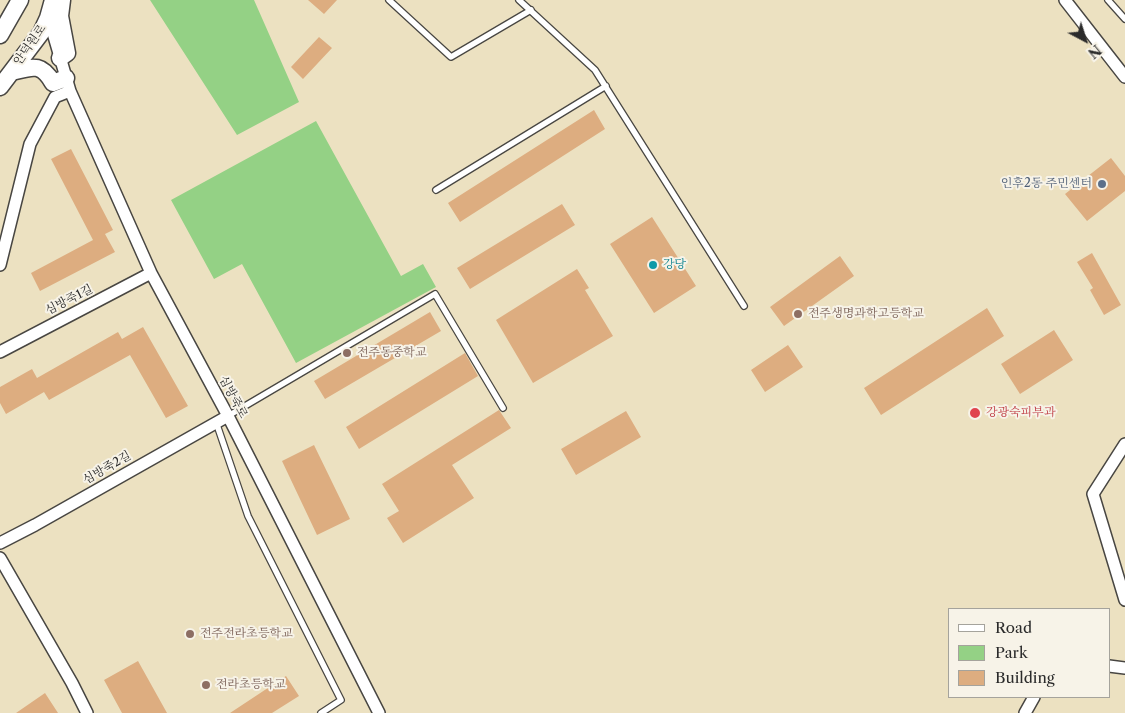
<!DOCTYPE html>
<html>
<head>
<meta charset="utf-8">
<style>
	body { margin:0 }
	#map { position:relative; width:1125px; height:713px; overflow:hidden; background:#ece1c1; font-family:"Libre Caslon Text",serif }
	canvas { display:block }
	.legend { position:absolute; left:948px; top:608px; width:162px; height:90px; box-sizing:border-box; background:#f7f3e8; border:1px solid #a5a39c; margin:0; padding:6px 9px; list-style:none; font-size:15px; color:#2b2b2b }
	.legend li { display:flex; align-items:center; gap:10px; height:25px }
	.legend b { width:25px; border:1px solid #a5a39c }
	.north { position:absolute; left:1060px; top:15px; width:50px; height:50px; -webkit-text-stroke:4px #f7f3e8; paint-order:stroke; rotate:140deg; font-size:14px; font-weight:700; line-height:20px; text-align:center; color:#2b2b2b }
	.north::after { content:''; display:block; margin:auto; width:18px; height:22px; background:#2b2b2b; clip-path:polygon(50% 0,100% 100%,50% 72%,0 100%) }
</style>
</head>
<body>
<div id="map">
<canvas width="1125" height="713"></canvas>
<ul class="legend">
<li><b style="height:6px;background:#fff"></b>Road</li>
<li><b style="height:14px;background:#94d185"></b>Park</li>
<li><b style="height:14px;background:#ddad80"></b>Building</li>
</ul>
<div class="north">N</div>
</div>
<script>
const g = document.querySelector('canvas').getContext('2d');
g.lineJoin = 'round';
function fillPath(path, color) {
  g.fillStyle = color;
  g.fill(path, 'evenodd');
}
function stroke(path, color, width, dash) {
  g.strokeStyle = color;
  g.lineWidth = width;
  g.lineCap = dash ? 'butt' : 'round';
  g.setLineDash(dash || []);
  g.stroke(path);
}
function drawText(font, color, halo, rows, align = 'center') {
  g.font = font + ' "Libre Caslon Text","Noto Serif KR",serif';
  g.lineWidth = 4;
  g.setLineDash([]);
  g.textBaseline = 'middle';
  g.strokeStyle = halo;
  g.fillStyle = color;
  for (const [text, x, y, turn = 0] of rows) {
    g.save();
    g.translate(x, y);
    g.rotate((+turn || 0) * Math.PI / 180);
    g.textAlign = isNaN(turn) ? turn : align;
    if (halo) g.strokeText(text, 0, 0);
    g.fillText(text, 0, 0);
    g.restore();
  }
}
fillPath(new Path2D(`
	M150 0H254L299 102 237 135Z
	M316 121 401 276 423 264 436 287 296 363 242 264 214 279 171 200Z`), '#94d185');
fillPath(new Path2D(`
	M308 0H337L324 14Z
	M319 37 332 48 303 79 291 67Z
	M594 110 605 129 460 222 448 203Z
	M71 149 113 230 105 234 115 252 40 291 31 273 93 240 51 159Z
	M1111 158 1125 176V191L1087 221 1065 194Z
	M562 204 575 225 470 289 457 268Z
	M652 217 696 286 654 313 610 244Z
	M1092 253 1121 305 1104 315 1090 290 1093 288 1077 262Z
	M840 256 854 276 784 326 770 307Z
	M577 269 589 288 585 290 613 336 533 383 496 320Z
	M987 308 1004 336 881 415 864 388Z
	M430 312 441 331 325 399 314 381Z
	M143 327 188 406 166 418 130 355 49 400 44 392 6 414 0 403V387L32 369 37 378 118 332 122 339Z
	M1054 330 1073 360 1020 394 1001 364Z
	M788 345 803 367 765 392 751 370Z
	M465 353 478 376 359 449 346 427Z
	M499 410 511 428 452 465 474 498 403 543 387 518 399 511 382 484Z
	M626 411 641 437 576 475 561 449Z
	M314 445 350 519 317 535 282 461Z
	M138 661 167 713H122L104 680Z
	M286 676 299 696 272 713H230Z
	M45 693 58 713H16Z`), '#ddad80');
const lane = new Path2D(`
	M389 0 451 57 531 10
	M519 0 595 70 744 306
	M1108 0 1125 19
	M436 190 606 86
	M228 416 435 294 503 408
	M216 422 248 516 341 700 321 713`);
const street = new Path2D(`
	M1065 0 1125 77
	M48 16 70 91 151 273 228 416 379 713
	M0 265 30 144 55 97 70 91
	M0 352 151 273
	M1125 444 1093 494 1125 600
	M0 543 35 525 228 416
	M0 558 72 683 87 713
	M1109 666 1125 668
	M1025 713 1034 697`);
const secondary = new Path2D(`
	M0 35 20 0
	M60 58 67 53 60 16 62 0
	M12 72C32 67 41 62 53 83L66 78
	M0 87 41 33 48 18 53 0`);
stroke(lane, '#484642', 8);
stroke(street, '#484642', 14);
stroke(secondary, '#484642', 19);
stroke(lane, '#fff', 5.5);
stroke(street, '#fff', 11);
stroke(secondary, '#fff', 16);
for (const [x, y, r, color] of [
	[1102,184,5,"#5c6f8a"],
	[653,265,5,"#0f9aa8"],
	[798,314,5,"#8d6e63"],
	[347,353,5,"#8d6e63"],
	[975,413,6,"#e0444e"],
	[190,634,5,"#8d6e63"],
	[206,685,5,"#8d6e63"]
]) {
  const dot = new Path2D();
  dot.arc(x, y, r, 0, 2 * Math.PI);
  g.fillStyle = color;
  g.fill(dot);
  stroke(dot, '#f7f3e8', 2);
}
drawText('12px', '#2b2b2b', '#f7f3e8', [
	["안덕원로",30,45,-55],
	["심방죽1길",69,300,-27],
	["심방죽로",233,397,62],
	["심방죽2길",107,468,-30]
]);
drawText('12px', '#4e5e75', '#f7f3e8', [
	["인후2동 주민센터",1092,184]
], 'right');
drawText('12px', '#0d838f', '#f7f3e8', [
	["강당",663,265]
], 'left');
drawText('12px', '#785e54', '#f7f3e8', [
	["전주생명과학고등학교",808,314],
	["전주동중학교",357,353],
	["전주전라초등학교",200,634],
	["전라초등학교",216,685]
], 'left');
drawText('12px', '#be3a42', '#f7f3e8', [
	["강광숙피부과",986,413]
], 'left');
</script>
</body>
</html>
